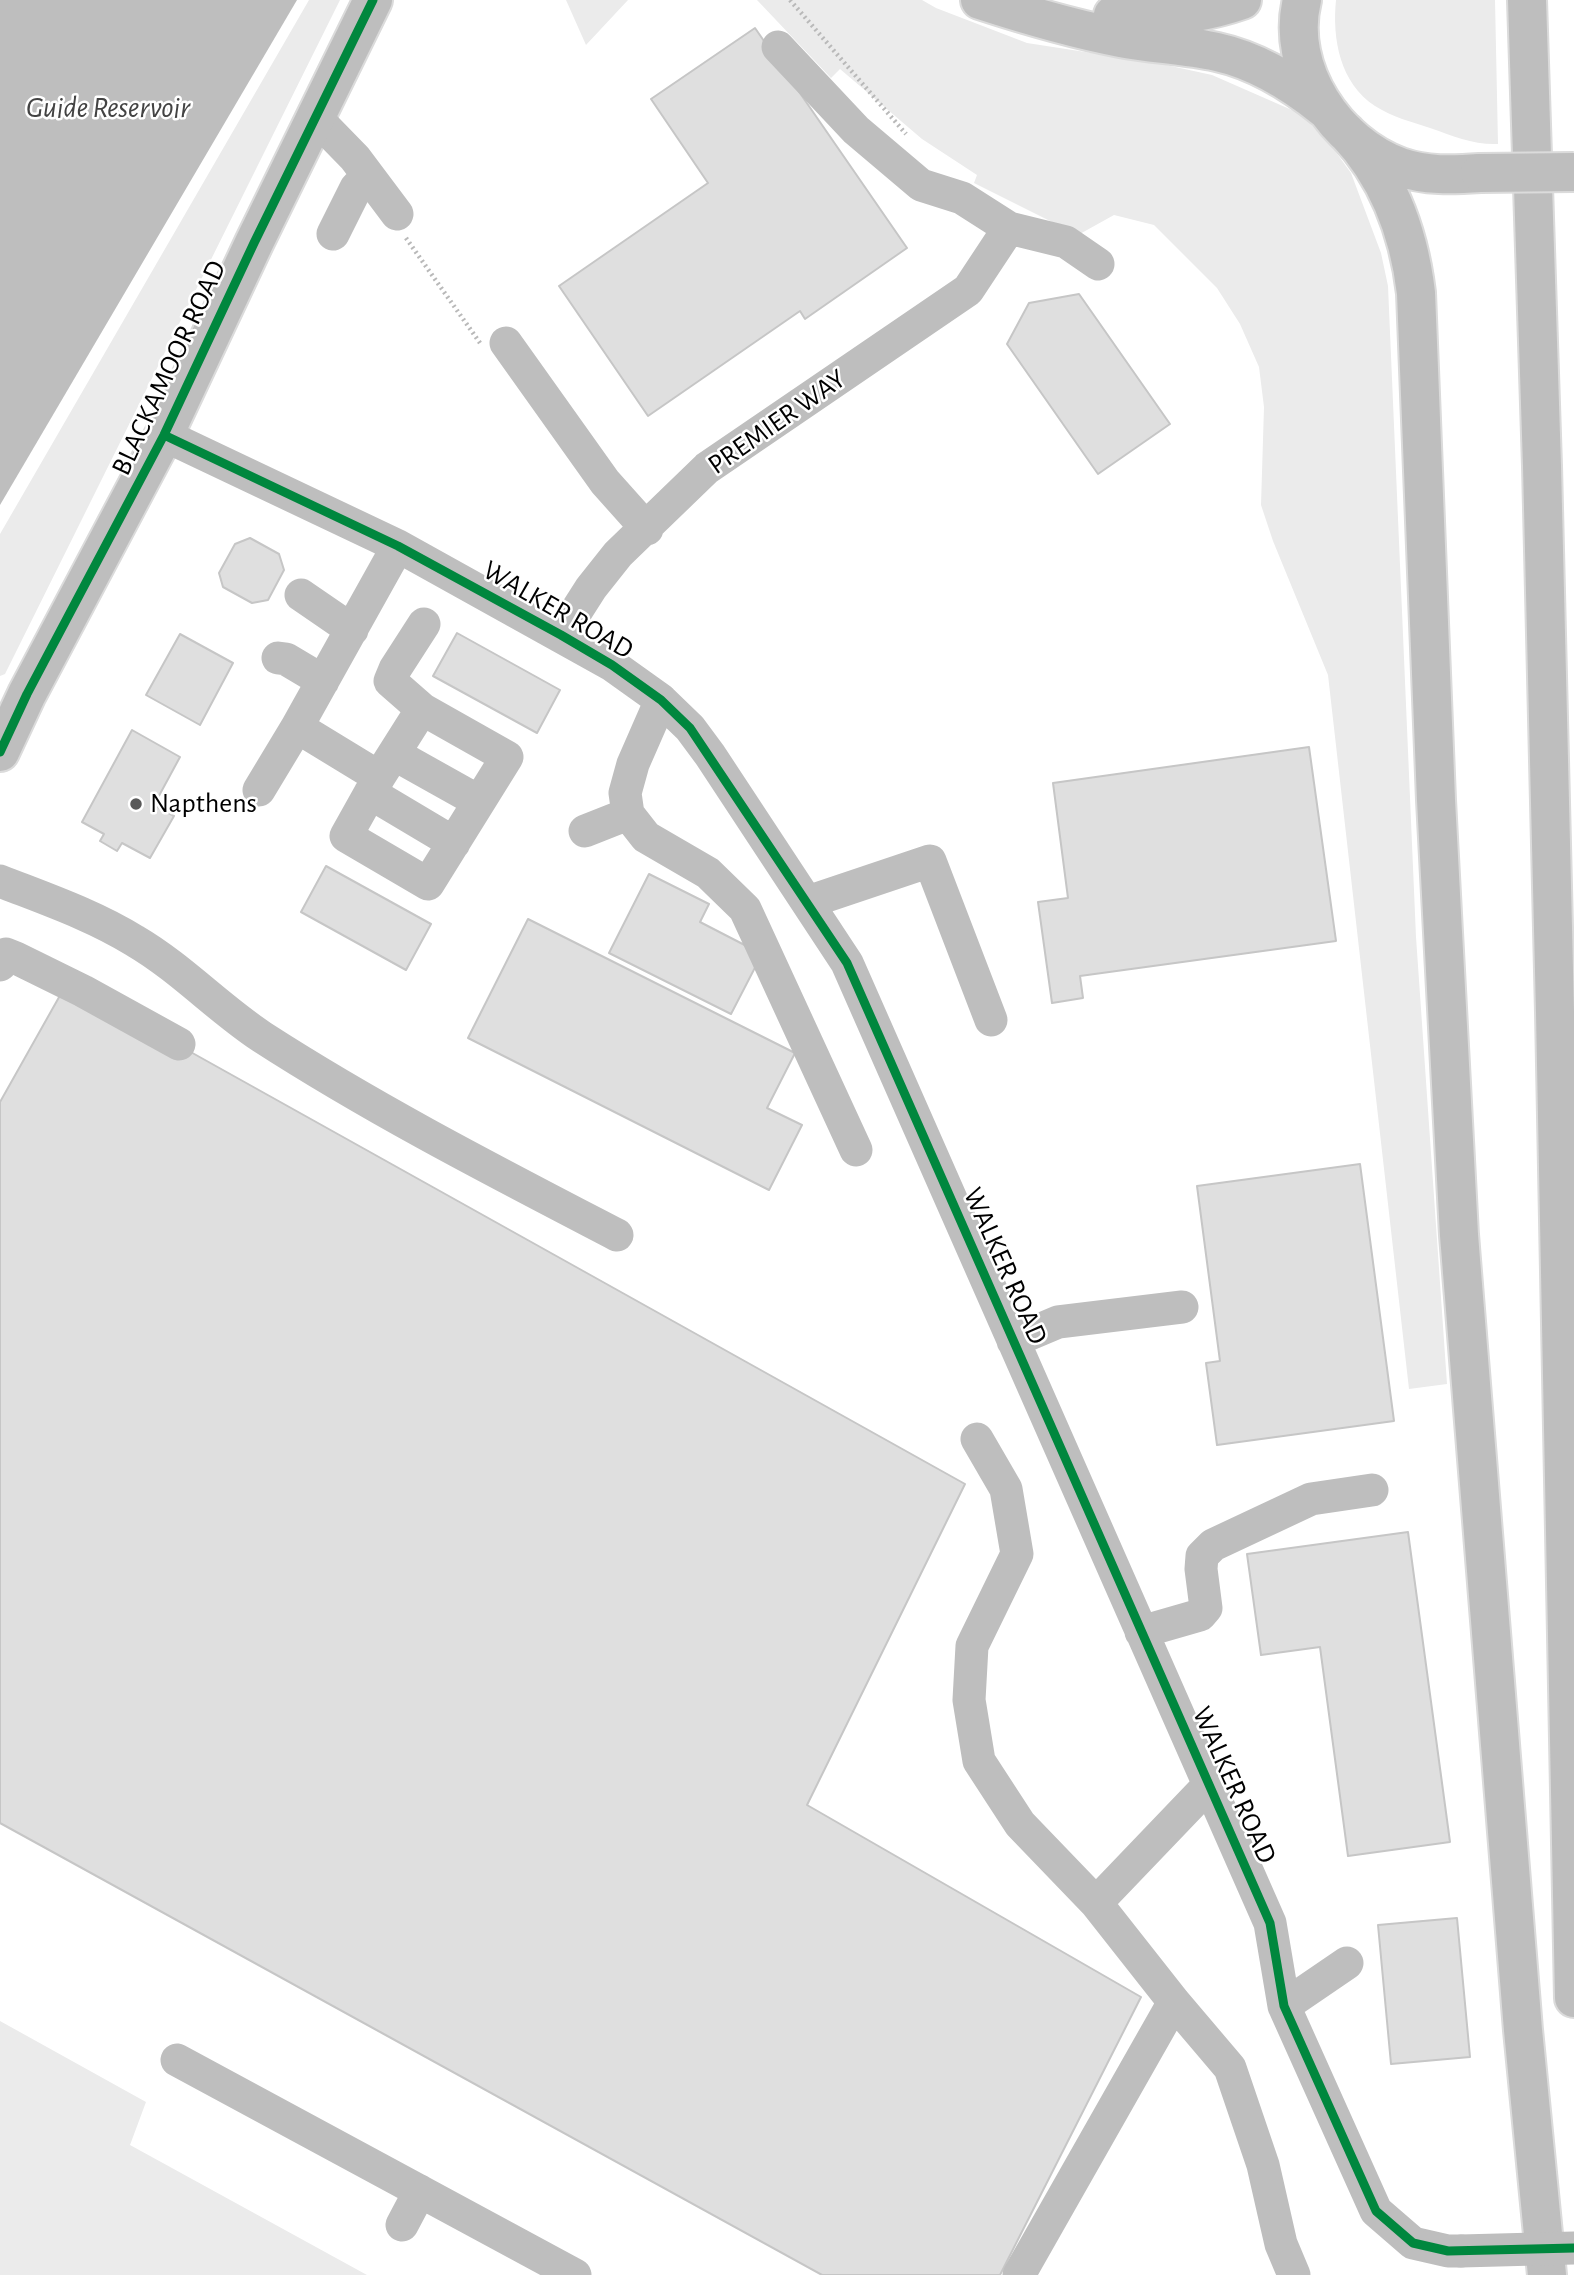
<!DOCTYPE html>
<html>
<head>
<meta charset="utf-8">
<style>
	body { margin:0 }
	canvas { display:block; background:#fff }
</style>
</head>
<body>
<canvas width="1574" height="2275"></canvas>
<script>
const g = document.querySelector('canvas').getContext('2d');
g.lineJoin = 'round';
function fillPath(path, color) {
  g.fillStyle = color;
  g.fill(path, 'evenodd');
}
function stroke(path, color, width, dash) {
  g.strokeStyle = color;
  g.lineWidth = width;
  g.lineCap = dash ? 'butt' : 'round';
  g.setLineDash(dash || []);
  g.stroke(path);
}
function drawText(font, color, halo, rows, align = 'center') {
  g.font = font + ' "Alegreya Sans",sans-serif';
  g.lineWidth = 5;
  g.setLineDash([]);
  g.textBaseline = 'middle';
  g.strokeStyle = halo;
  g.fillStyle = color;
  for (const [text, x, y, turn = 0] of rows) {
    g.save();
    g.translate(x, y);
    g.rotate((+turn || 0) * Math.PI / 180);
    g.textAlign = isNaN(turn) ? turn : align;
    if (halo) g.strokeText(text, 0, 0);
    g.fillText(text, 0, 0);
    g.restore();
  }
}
fillPath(new Path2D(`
	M309 0H340L5 674 0 676V534Z
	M566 0H628L586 45Z
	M757 0H922L936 8 1027 43 1157 63 1212 75 1301 114 1330 144 1351 173 1381 253 1388 286 1416 937 1447 1384 1409 1389 1328 675 1273 541 1261 505 1264 407 1259 367 1240 324 1217 288 1154 225 1114 215 1078 235 974 183 977 175 922 139 840 69 831 78Z
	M1336 0H1495L1498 144C1474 145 1453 136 1430 128 1412 122 1392 117 1375 106 1340 83 1332 39 1336 0Z
	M0 2021 146 2102 130 2145 367 2275H0Z`), '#ebebeb');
fillPath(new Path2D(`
	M0 0H297L0 505Z`), '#bebebe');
const building = new Path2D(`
	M755 28 907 248 805 319 800 311 648 416 559 286 708 183 651 99Z
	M1079 294 1170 424 1098 474 1007 344 1029 303Z
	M250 538 279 554 284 570 268 600 252 603 223 587 219 573 235 544Z
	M457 633 560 690 537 733 433 676Z
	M180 634 233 663 200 725 146 695Z
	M132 730 180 757 154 805 174 816 150 858 122 843 117 851 100 841 104 834 82 822Z
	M1309 747 1336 941 1080 976 1083 998 1052 1003 1038 902 1068 898 1053 783Z
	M326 866 431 924 406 970 301 912Z
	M649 874 709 904 700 922 762 954 731 1014 609 953Z
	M528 919 795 1053 767 1108 802 1125 769 1190 468 1038Z
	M67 983 965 1484 807 1805 1141 1997 1000 2275H822L0 1823V1102Z
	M1360 1164 1394 1421 1217 1445 1206 1363 1220 1361 1197 1186Z
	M1408 1532 1450 1842 1348 1856 1320 1647 1261 1655 1247 1554Z
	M1457 1918 1470 2057 1391 2064 1378 1925Z`);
fillPath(building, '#dfdfdf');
stroke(building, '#c6c6c6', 2);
const major = new Path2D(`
	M0 752 27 694 164 435 254 243 373 0`);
const highway = new Path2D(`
	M980 0C1026 15 1073 29 1121 38 1152 44 1185 45 1217 52 1258 61 1293 83 1325 109
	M1302 0C1285 69 1336 144 1400 167 1426 176 1452 175 1480 173
	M1527 0 1542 466 1555 1012 1574 1998
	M1113 15C1158 19 1199 15 1242 0
	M1346 132C1388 176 1409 234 1416 293L1436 800 1459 1235 1523 2030 1547 2275`);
stroke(major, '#dbdbdb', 42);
stroke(highway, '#dbdbdb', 42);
stroke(new Path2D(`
	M790 0 906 134
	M406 238 480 343`), '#b9b9b9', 4.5, [2, 3.5]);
stroke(new Path2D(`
	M778 47 856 130 921 185 962 198 1009 228 1066 242 1098 264
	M316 118 355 158 397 214
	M333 234 356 188 368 175
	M506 343 605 482 647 529
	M164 435 398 546 612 665 661 700 690 728 710 755 847 963 1270 1923 1284 2006 1376 2211 1413 2243 1448 2251H1461
	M301 595 352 630
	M561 635 591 588 618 554 707 468 968 290 1009 228
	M278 658 286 659 323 681
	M661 700 633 764 625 793 628 814 646 837 708 873 745 909 856 1150
	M422 709 507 757 428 884 346 836 379 777Z
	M422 709 390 681 395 669 424 624
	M297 727 379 777
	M394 754 478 801
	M259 790 297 727 398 546
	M370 793 454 843
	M585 831 628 814
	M0 881C46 899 93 915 135 941 181 968 218 1008 262 1037 375 1110 498 1173 617 1235
	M808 902 930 861 991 1020
	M0 965 6 954 16 958 83 991 179 1044
	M1013 1341 1058 1322 1182 1307
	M977 1439 1006 1489 1017 1554 972 1646 969 1700 979 1761 1020 1824 1096 1903
	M1141 1632 1200 1615 1206 1608 1201 1569 1202 1556 1213 1545 1311 1499 1372 1490
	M1209 1785 1096 1903 1174 2002 1230 2068 1263 2165 1281 2244 1294 2275
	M1284 2006 1347 1963
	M177 2060 575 2275
	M402 2225 420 2191
	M1019 2275 1174 2002`), '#bebebe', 33);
stroke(major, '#bebebe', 38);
stroke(highway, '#bebebe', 38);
const highwayBridge = new Path2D(`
	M1480 173 1574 172`);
stroke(highwayBridge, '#dbdbdb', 42, []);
stroke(new Path2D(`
	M1461 2251 1574 2248`), '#bebebe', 33);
stroke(highwayBridge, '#bebebe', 38);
stroke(new Path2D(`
	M164 435 398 546 561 635 612 665 661 700 690 728 847 963 1270 1923 1284 2006 1376 2211 1413 2243 1448 2251 1574 2248
	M0 752 27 694 164 435 254 243 373 0`), '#00873e', 9);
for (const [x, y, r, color] of [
	[136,804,7,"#595959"]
]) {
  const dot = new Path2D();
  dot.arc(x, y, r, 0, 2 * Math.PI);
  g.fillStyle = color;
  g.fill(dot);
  stroke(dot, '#fff', 2.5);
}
drawText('28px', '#000', '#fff', [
	["BLACKAMOOR ROAD",169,368,-65],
	["PREMIER WAY",777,422,-35],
	["WALKER ROAD",558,610,30],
	["WALKER ROAD",1005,1266,66],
	["WALKER ROAD",1234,1785,66]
]);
drawText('28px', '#000', '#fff', [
	["Napthens",150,804]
], 'left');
drawText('italic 30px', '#434343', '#fff', [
	["Guide Reservoir",108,108]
]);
</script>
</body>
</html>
